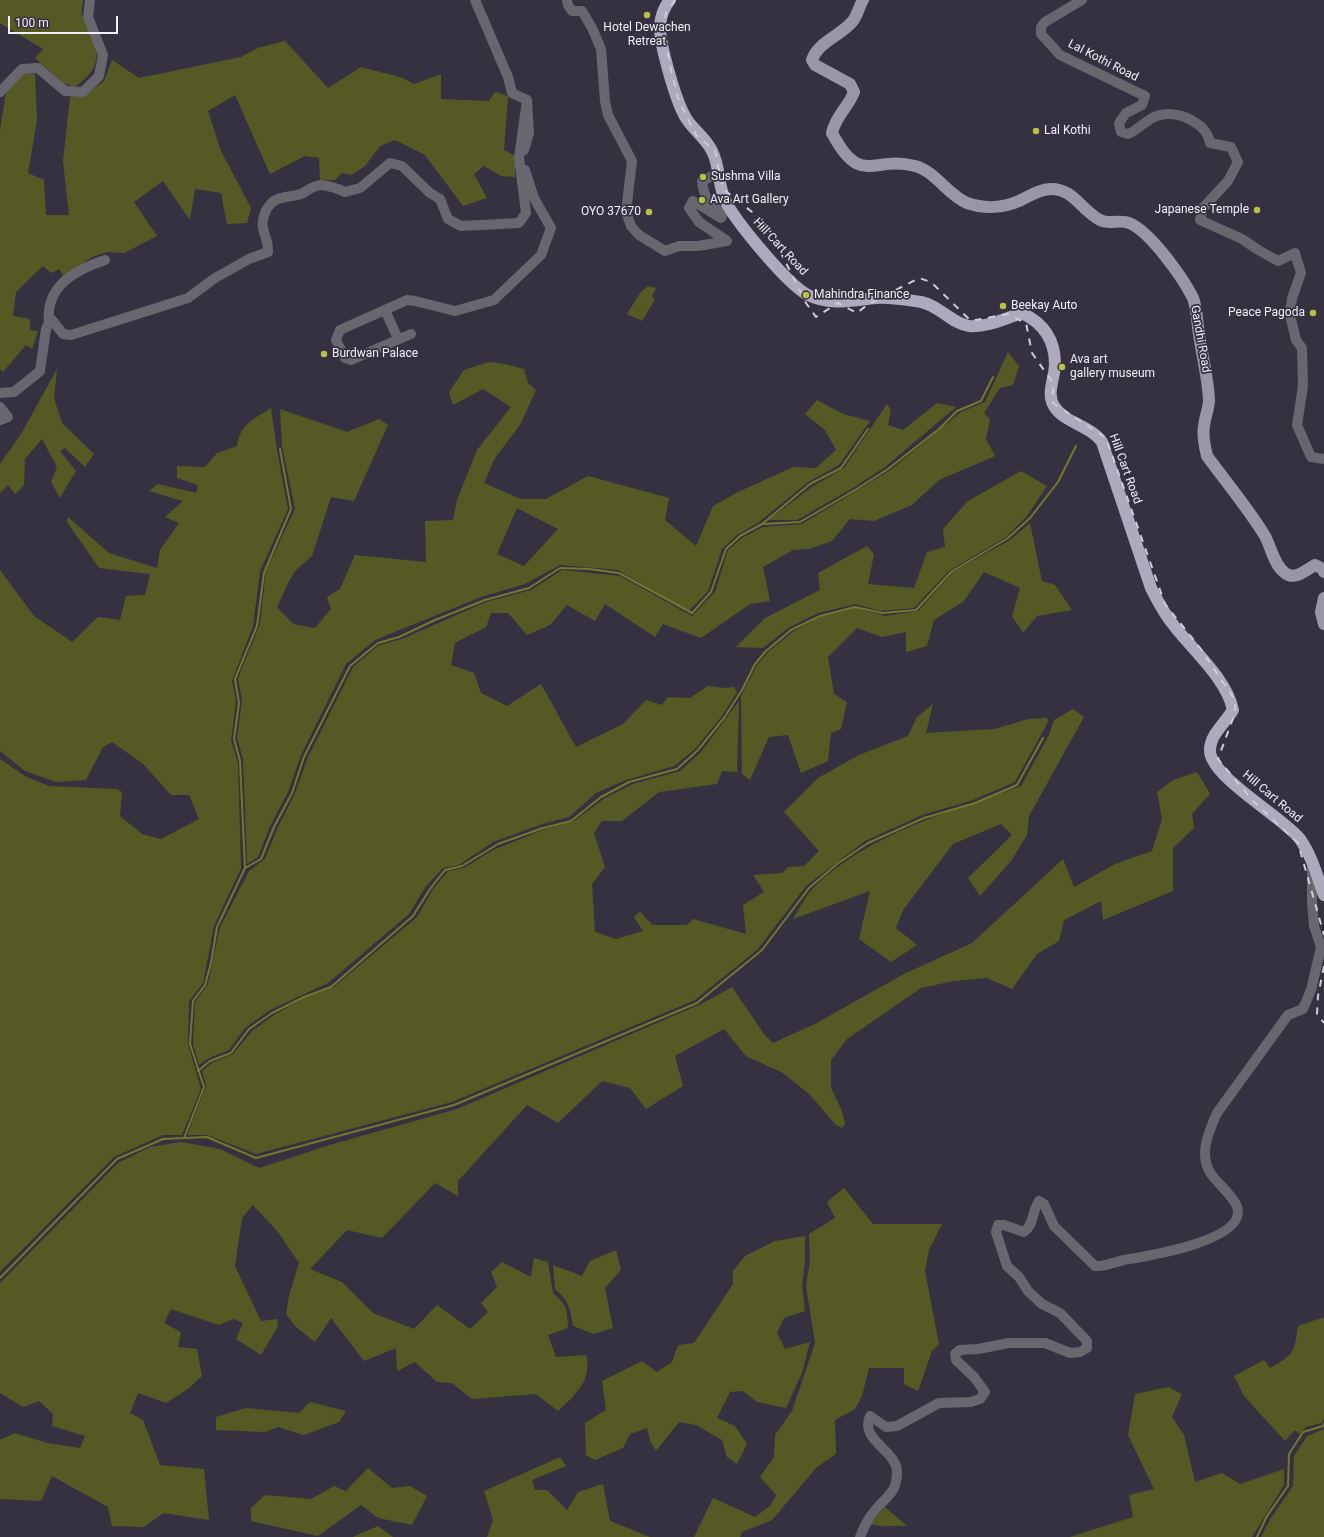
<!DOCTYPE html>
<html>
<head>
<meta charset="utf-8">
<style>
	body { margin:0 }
	#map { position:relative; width:1324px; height:1537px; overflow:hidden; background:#363141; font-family:Roboto,sans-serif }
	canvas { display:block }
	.scale { position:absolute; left:8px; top:16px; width:110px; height:18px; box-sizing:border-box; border:2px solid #f1eef8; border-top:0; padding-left:5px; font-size:12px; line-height:14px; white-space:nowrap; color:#f1eef8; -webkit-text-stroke:3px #363141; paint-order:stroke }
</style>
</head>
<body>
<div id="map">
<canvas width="1324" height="1537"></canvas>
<div class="scale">100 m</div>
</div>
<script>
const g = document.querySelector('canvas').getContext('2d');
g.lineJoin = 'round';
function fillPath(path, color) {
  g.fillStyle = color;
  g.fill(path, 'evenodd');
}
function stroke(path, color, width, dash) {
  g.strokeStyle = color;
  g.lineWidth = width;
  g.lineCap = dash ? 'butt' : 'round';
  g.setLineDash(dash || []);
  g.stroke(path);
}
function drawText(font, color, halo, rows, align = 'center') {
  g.font = font + ' Roboto,sans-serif';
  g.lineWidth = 3.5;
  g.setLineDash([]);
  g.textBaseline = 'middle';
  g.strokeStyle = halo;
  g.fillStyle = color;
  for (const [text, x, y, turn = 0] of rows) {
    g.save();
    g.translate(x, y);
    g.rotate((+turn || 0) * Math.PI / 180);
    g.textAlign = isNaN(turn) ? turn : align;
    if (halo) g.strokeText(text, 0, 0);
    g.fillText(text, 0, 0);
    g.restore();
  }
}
fillPath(new Path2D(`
	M0 0H83C83 5 81 11 82 15 84 21 89 27 91 32 102 58 97 71 75 87L63 83 35 58 43 49 0 23Z
	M285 41 328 88 361 67 403 78 414 84 441 74V99L489 101 495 92 508 96 504 150 515 156V177L501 176 484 166 474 174 487 198 463 206 425 155 395 140 380 146 365 166 351 175 342 173 335 180H320L319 158 305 156 270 174 235 95 208 111 221 151 251 208 247 223 227 224 221 193 195 189 190 220 163 181 134 202 157 236 124 253 107 252 92 257 64 276 59 269 51 273 43 266 16 292 13 316 30 319V330L38 331 32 349 26 345 3 372 0 369V130L7 86 25 73 35 74 37 120 28 173 44 180 46 215H69L63 161 70 97 86 94 104 81 112 60 139 78 241 57 258 48Z
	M648 286 656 288 652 296 655 299 642 321 627 314 640 293Z
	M1008 352 1019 366 1013 385 1000 388 984 413 990 419 986 439 995 456 939 480 912 505 874 521 850 519 832 541 809 549 793 550 763 567 770 601 750 604 701 638 663 624 655 637 605 604 595 621 567 605 550 625 527 635 508 613H491L486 627 455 643 451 665 474 673 481 693 507 706 541 684 576 747 623 724 646 700 662 705 668 697 690 698 708 686 725 688 734 687 737 692 722 716 695 749 674 766 626 780 596 793 569 817 542 824 493 842 459 865 443 868 426 886 409 914 328 983 270 1010 245 1028 229 1050 209 1058 199 1065 193 1044 195 1002 208 984 220 927 249 871 265 859 278 827 295 793 308 757 353 667 379 645 402 639 486 602 531 590 562 570 620 576 692 616 715 592 728 550 742 538 763 527 802 524 892 469 961 412 985 402Z
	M489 362 505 364 524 369 528 383 536 390 520 425 495 458 484 483 521 499H546L588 476 669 498 665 520 696 546 713 506 738 492 793 467 816 468 836 450 825 430 805 414 817 400 843 414 870 421 839 465 808 482 759 522 737 535 722 549 708 591 689 611 618 570 560 565 525 584 481 597 375 640 346 664 301 755 288 792 270 826 258 857 247 864 243 759 237 738 242 701 238 678 260 624 266 571 295 509 282 446 280 409 347 432 379 419 388 425 354 501 331 497 312 556 297 569 290 579 277 607 293 624 315 628 331 609 327 597 340 589 355 555 426 562 425 521 453 520 457 500 477 450 511 407 483 389 453 405 449 392 464 370ZM517 508 558 529 524 566 497 554Z
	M57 369 54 398 62 423 94 454 85 467 65 448 60 451 76 471 60 498 51 482 57 467 42 439 25 459 24 485 15 494 8 485 0 493V464L21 434Z
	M937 403 956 407 885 467 853 488 797 520H768L812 487 844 468 887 404 891 410 888 425 903 430Z
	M271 408 277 450 288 509 260 571 253 626 232 681 236 701 231 740 238 763 241 868 214 926 203 983 189 1001 188 1044 201 1089 182 1135H163L114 1157 0 1272V759L25 776 49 786 117 789 122 792 120 816 142 834 161 839 199 819 189 795H171L143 764 112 742 103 747 86 780 56 782 25 771 0 751V570L34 616 72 642 98 617 120 620 126 596 145 595 150 574 99 568 67 522 68 517 109 553 157 568 160 550 179 523 165 517 183 501 149 491 158 484 196 493 198 485 177 478V466L205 467 217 453 237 446C240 424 254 419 271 408Z
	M1021 471 1047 486 1027 516 1006 537 949 571 914 608 880 611 856 604 818 613 788 628 763 648 736 647 765 618 820 590 818 573 867 546 874 554 868 584 914 588 927 552 945 547 943 529 968 501Z
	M1030 523 1042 581 1055 585 1072 610 1037 616 1023 633 1012 616 1020 588 984 572 964 601 934 620 927 646 906 652V632L882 637 857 628 828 657 834 694 847 702 841 729 831 733 828 761 801 773 788 735 769 737 750 780 742 774 741 696 757 665 769 651 794 631 822 616 856 608 885 616 918 611 953 572 1010 540Z
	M739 701 737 772 722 771 717 784 659 792 622 821H602L594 833 605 867 592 884 595 932 616 939 643 931 634 917 640 911 652 925H687L693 919 746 934 743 905 764 892 753 875 782 873 788 867 804 866 819 851 784 812 818 778 859 755 908 736 917 717 933 704 926 733 995 729 1028 719 1047 718 1048 722 1015 782 973 800 922 815 865 841 806 886 758 949 695 1000 452 1102 256 1154 207 1135H187L206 1086 202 1071 212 1063 233 1054 252 1031 274 1015 306 997 334 987 417 917 433 889 448 871 464 868 493 850 545 829 574 821 605 798 633 784 680 771 701 752Z
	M1073 709 1084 717 1029 816 1027 835 1011 861 980 896 968 878 1012 835 1001 824 953 844 903 910 896 928 917 945 891 962 859 939 870 891 793 919C799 909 805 897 813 888 869 833 950 812 1021 786L1049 735 1054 720Z
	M1197 772 1210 794 1192 814 1194 828 1173 848V891L1103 920 1101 901 1064 920 1059 941 1037 954 1012 989 987 978 954 981 921 988 847 1039 831 1060V1088L842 1111 845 1124 842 1128 836 1125 809 1094 783 1073 746 1056 724 1029 675 1056 683 1086 646 1109 630 1088 602 1081 558 1123 527 1105 458 1181V1196L435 1183 382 1238 347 1230 310 1269 342 1282 373 1313 414 1329 437 1305 470 1329 488 1312 481 1303 497 1287 491 1272 502 1262 531 1277 534 1258 548 1262 553 1293C568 1306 567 1309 568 1328L548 1335 556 1357 586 1355C593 1380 574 1396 558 1411L536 1394 472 1399 452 1383 437 1382 415 1362 397 1371 396 1348 364 1361 331 1318 315 1342 296 1327 286 1314 289 1296 299 1263 278 1232 253 1205 242 1218 235 1266 261 1321 277 1319 278 1326 261 1355 236 1339 243 1323 234 1319 219 1325 171 1309 164 1323 181 1332 178 1347 197 1349 202 1376 188 1389 166 1403 138 1393 130 1413 143 1420 160 1465 204 1469 209 1520 163 1513 144 1527 112 1526 108 1507 52 1476 41 1501 0 1499V1440L15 1433 47 1443 80 1448 85 1436 52 1426 53 1414 39 1401 23 1407 0 1393V1283L118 1163 150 1147 181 1142 220 1149 259 1168 333 1144 457 1109 701 1004 732 987 764 1034 773 1043 815 1024 902 975 972 943 1063 859 1074 887 1115 864 1152 851 1162 819 1157 792 1173 780Z
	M844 1188 873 1224H942L929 1250 925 1271 939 1344 932 1351 918 1391 904 1384V1368H869L862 1396 855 1409 835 1420 836 1454 817 1467 772 1520 742 1532 740 1537H694L713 1498 755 1517 770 1506 776 1495 760 1477 774 1457 775 1435 792 1411 815 1343 806 1286 810 1260 809 1234 835 1218 827 1202Z
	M805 1236V1260L802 1286 805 1311 784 1318 777 1333 785 1349 810 1342 802 1373 786 1408 757 1402 743 1391 730 1392 717 1418 735 1426 747 1444 737 1464 727 1457 722 1440 696 1425 679 1422 656 1451 651 1443 647 1428 630 1434 623 1448 595 1460 586 1455 585 1423 606 1410 602 1381 642 1361 657 1372 672 1362 678 1345 694 1343 733 1284V1271L745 1256 775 1241Z
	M616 1250 621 1270 605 1288 613 1328 594 1334 573 1326C570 1308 569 1301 555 1289L553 1265 582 1276 590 1261Z
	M1324 1317V1418L1322 1423 1306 1427 1299 1434 1295 1430 1285 1441 1244 1396 1234 1376 1264 1360 1270 1368C1295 1354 1294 1353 1298 1326Z
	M1168 1387 1182 1394 1172 1417 1184 1435 1195 1482 1222 1473 1240 1484 1284 1469V1485L1252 1537H1070L1133 1517 1129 1495 1154 1489 1128 1435 1135 1394Z
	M310 1402 346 1411 339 1422 304 1435 278 1427 265 1432 216 1430V1417L246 1408 299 1413Z
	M1324 1429V1537H1261L1271 1518 1293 1486 1294 1456 1307 1436Z
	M560 1457 566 1466 532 1480 535 1490H547L567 1510 578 1492 603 1484 610 1521 650 1537H487L493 1520 484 1491Z
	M368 1468 392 1488 410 1486 427 1496 412 1525 378 1518 361 1505 318 1536 251 1521V1508L265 1495 311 1499 334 1486 346 1491Z
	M885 1507 907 1526C893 1525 885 1528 871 1524Z
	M378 1526 393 1537H353Z`), '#555a24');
stroke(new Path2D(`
	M763 524 800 522 855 490 888 469 939 429 957 411 981 401 993 377
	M245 868 240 761 234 739 239 703 235 679 257 626 264 573 291 509 280 449
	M198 1071 210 1061 231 1053 249 1029 272 1013 304 997 331 987 413 916 430 889 445 870 462 866 498 844 543 828 571 821 601 797 629 782 677 769 698 750 724 718 742 690 755 664 766 651 791 630 820 616 855 607 882 613 916 610 951 572 1008 538 1030 518 1058 482 1076 446
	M184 1138 204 1087 190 1044 193 1001 205 985 211 963 217 927 245 868 261 859 274 827 292 793 304 757 350 666 378 643 399 637 435 620 485 600 529 588 560 568 589 569 619 573 692 613 711 592 726 549 740 536 762 524 810 484 841 468 868 429
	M0 1278 117 1159 163 1139 207 1137 256 1158 454 1105 697 1003 762 950 809 888 837 864 868 843 924 818 975 803 1017 785 1043 738
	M1257 1537 1267 1516 1288 1486 1289 1454 1303 1432 1323 1426 1324 1424`), '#72792b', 2);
stroke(new Path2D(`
	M475 0 508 77 512 93 527 100 529 133 524 150
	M567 0 568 5 572 11H582L592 28 601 49 605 101 608 115 632 161 626 212 631 226 639 235 665 251 679 246H698L727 241 699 222 689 208 693 201 721 218 723 214C709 203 704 199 702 181L718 173
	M1082 0 1045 22 1041 27V34L1060 55 1145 96 1142 105 1126 113 1119 123 1121 132 1128 134C1139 130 1148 117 1160 115 1179 111 1207 123 1210 143L1231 147 1238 162 1228 181 1203 208 1200 220 1242 239 1260 251 1278 261 1295 253 1301 273 1292 298 1290 315 1296 340 1302 348 1303 386 1297 425 1311 457 1324 459
	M0 92 22 69 38 68 65 91 83 92 99 76 103 55 88 17 90 0
	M385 310 398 339
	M49 323C45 286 75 270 105 260
	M411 334 351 360 345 358 336 340 340 330 407 300 415 301 455 311 494 300 541 255 551 228 534 198 525 170
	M0 393 14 392 40 371 46 329 49 323 53 321 63 334 71 335 188 298 215 278 249 259 268 252C269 236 258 230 265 213 266 209 271 203 274 201 282 196 292 197 301 194 307 191 314 185 321 185 330 186 337 188 345 192L360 188 390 163 402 166 430 193 440 199 448 219 461 226 519 223 526 213 519 158 527 100
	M0 407 8 417 0 420
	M860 1537C864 1526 869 1517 877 1508 889 1494 897 1492 897 1471 896 1450 859 1440 870 1416L886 1427 897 1426 939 1403 971 1402 980 1399 985 1392 974 1377 956 1360 955 1354 960 1350 978 1349 1009 1343H1045L1070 1353 1080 1352 1087 1348V1341L1060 1313 1042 1304 1028 1291 1019 1277 1007 1266 996 1232 998 1225H1004L1024 1232C1034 1225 1032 1211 1039 1201L1044 1204 1054 1226 1095 1266C1105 1267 1114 1262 1124 1260 1147 1256 1236 1242 1238 1213 1238 1206 1235 1202 1231 1197 1225 1189 1217 1182 1211 1174 1198 1155 1209 1131 1217 1113L1288 1015 1303 1009 1311 990 1321 947 1314 926 1312 902V864`), '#68666e', 10);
stroke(new Path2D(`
	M863 0C859 6 857 17 852 22 840 36 818 42 812 60L815 65 850 84 854 92C848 108 836 115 832 133 861 188 873 155 915 166 935 171 948 195 967 203 984 209 1003 208 1019 201 1030 196 1037 190 1050 189 1073 188 1081 210 1100 220 1109 225 1120 219 1129 223 1150 231 1183 278 1193 298 1197 308 1197 323 1199 334 1202 356 1208 377 1209 400 1209 408 1205 417 1204 426 1202 437 1205 446 1207 456 1226 482 1248 508 1265 536 1271 547 1274 565 1285 573 1295 581 1306 570 1315 565L1323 569 1324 572
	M1324 598 1321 612 1324 624`), '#9b96a6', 12);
stroke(new Path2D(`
	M670 0C664 7 661 16 660 25 659 43 676 102 686 118 693 130 706 138 712 151 720 166 718 185 725 200 735 221 788 285 808 295 830 306 853 300 876 298 890 297 908 300 921 302 939 305 952 324 969 326 986 328 1006 318 1022 313 1043 323 1055 340 1055 364 1055 378 1046 393 1054 406 1064 423 1090 425 1102 442L1151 588C1158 602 1165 615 1175 627 1194 651 1227 680 1233 710 1225 723 1210 735 1210 750 1209 776 1284 818 1300 839 1312 856 1317 876 1324 895`), '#aea9bc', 12);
stroke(new Path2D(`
	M675 0 666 13 663 30 671 70 679 101 696 135 715 151 723 189 766 223 806 303 816 317 838 303 857 313 867 305 919 278 931 282 971 321 1007 314 1026 323 1032 353 1053 383V403L1106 438 1165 604 1200 648 1235 700V713L1218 759 1253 801 1298 843 1324 935
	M1324 966 1318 996 1317 1014 1324 1023`), '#cfccd7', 2, [7, 7]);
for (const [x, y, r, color] of [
	[647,15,4,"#b7c148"],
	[1036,131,4,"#b7c148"],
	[703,177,4,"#b7c148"],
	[702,200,4,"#b7c148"],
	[1257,210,4,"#b7c148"],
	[649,212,4,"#b7c148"],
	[806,295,4,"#b7c148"],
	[1003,306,4,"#b7c148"],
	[1313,313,4,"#b7c148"],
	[324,354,4,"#b7c148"],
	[1062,367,4,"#b7c148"]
]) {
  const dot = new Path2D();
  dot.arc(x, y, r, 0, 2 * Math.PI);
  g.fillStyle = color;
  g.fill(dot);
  stroke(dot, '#363141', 1.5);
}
drawText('12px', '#f1eef8', '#363141', [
	["Hotel Dewachen",647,28,"center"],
	["Retreat",647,42,"center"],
	["Lal Kothi",1044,131],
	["Sushma Villa",711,177],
	["Ava Art Gallery",710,200],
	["Japanese Temple",1249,210,"right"],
	["OYO 37670",641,212,"right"],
	["Mahindra Finance",814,295],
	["Beekay Auto",1011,306],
	["Peace Pagoda",1305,313,"right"],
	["Burdwan Palace",332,354],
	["Ava art",1070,360],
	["gallery museum",1070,374]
], 'left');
drawText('12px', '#f1eef8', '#363141', [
	["Lal Kothi Road",1103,61,27],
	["Hill Cart Road",780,247,47],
	["Gandhi Road",1200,339,80],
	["Hill Cart Road",1125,469,70],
	["Hill Cart Road",1272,797,40]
]);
</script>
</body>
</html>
